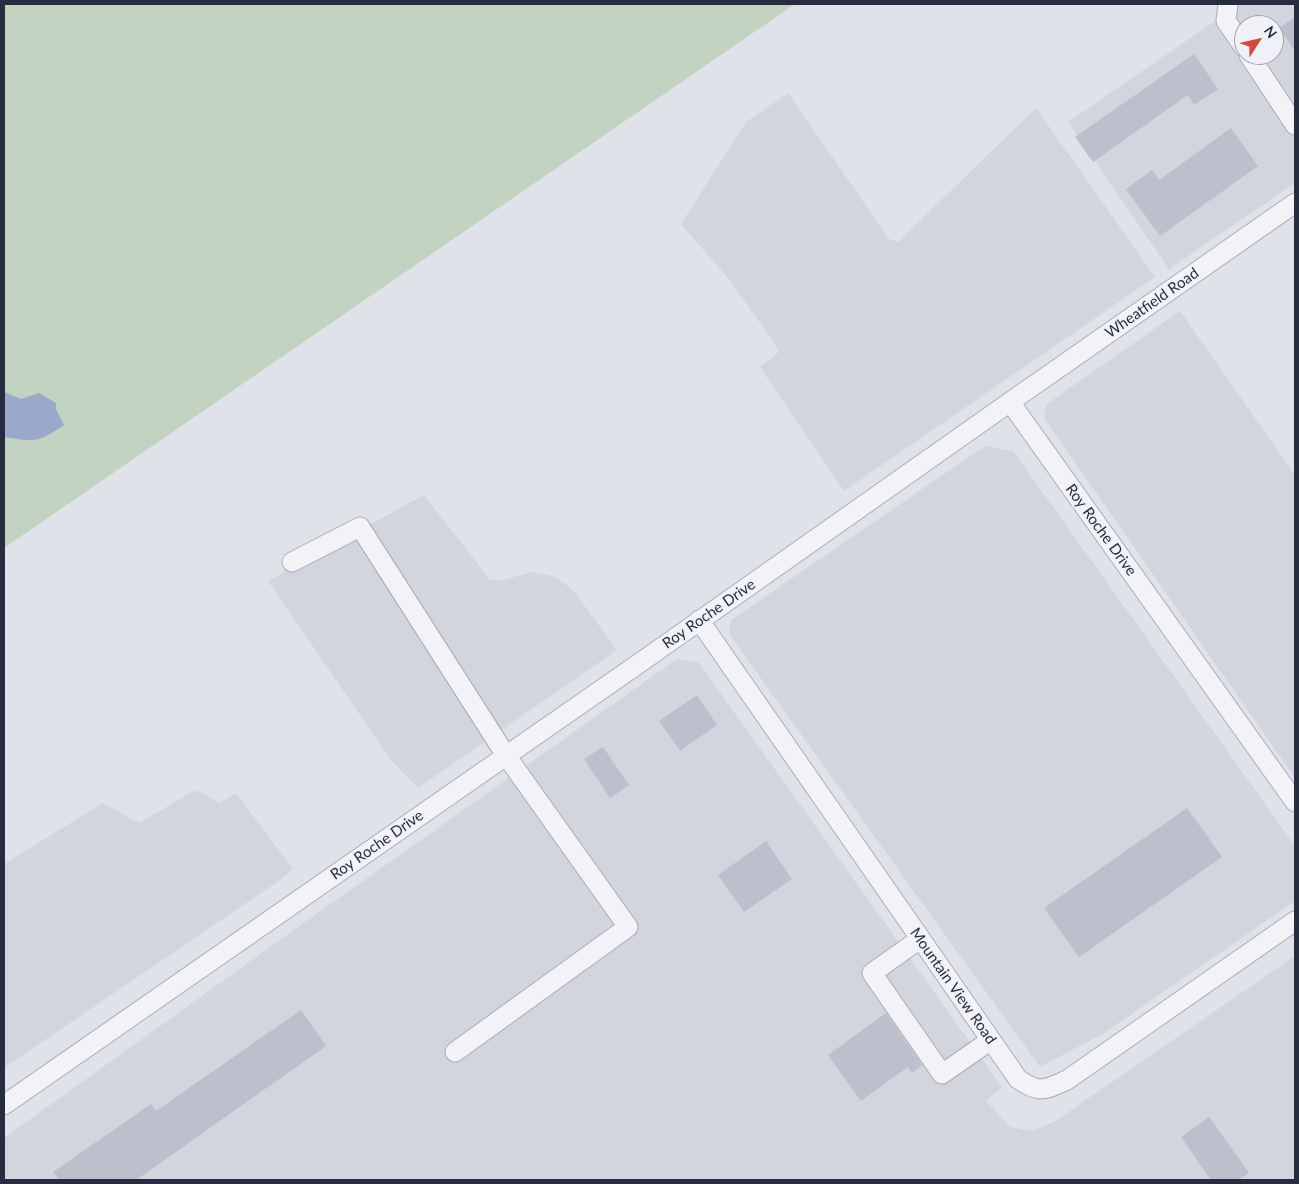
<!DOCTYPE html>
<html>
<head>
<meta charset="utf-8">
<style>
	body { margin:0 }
	#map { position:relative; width:1299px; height:1184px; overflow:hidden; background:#e0e2e9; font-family:Lato,sans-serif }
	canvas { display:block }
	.frame { position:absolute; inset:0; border:5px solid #282c41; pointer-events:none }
	.north { position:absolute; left:1234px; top:15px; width:50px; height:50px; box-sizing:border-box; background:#eff1f7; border:1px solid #9fa2ae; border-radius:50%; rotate:55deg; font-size:14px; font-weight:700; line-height:20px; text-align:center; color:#282c41 }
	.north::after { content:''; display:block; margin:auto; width:18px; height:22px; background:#d14942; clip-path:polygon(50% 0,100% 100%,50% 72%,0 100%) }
</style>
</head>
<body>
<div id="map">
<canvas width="1299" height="1184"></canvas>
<div class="frame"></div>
<div class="north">N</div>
</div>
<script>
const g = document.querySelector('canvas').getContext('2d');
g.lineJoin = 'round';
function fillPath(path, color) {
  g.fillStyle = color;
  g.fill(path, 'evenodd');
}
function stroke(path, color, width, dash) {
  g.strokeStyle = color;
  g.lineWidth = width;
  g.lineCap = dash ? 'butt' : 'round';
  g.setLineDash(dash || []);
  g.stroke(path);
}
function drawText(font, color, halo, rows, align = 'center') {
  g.font = font + ' Lato,sans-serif';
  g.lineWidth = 4;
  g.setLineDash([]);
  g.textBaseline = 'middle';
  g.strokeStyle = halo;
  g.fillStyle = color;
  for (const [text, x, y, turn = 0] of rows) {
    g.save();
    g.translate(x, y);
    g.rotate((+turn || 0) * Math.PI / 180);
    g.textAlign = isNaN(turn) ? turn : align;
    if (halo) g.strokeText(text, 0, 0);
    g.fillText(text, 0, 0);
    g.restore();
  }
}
fillPath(new Path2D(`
	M1240 4H1295V183L1169 269 1068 122ZM1244 25H1274V55H1244Z
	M788 93 889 239 898 242 1036 108 1155 277 844 491 760 367 779 352 771 338 727 277 681 224 746 122Z
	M1180 311 1295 475V778L1044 418 1047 404Z
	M985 446 1013 451 1295 846V901L1104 1033 1040 1067 729 634 731 620Z
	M424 495 490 580H503L532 572 556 577 573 590 617 650 418 788 391 760 268 581Z
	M677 659 698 662 1002 1087 986 1101 1011 1127 1032 1131 1054 1122 1295 956V1180H4V1138L298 927Z
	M199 791 219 803 236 793 293 869 280 880 4 1068V864L103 803 139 823 192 792Z`), '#d2d4de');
fillPath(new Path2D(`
	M4 4H795L4 548Z`), '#c2d3c1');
fillPath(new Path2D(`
	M4 392 21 399 39 393 56 403V409L64 425C37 443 36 442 4 437Z`), '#9aa8ca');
fillPath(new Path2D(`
	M1295 17V51L1279 28Z
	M1194 54 1218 89 1194 105 1188 95 1093 162 1075 137Z
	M1231 128 1258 166 1160 236 1126 189 1152 170 1159 180Z
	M697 695 717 725 680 751 659 721Z
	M603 747 629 785 610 798 584 759Z
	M1187 808 1222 857 1079 957 1044 908Z
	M766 841 792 879 744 912 718 875Z
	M301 1010 326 1046 136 1180H59L53 1172 151 1104 156 1111Z
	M886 1013 922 1065 912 1073 908 1067 861 1101 828 1055Z
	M1209 1117 1249 1173 1238 1180H1211L1181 1137Z`), '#bdc0cc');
const minor = new Path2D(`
	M1228 4 1226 21 1244 47
	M1249 55 1295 125
	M1010 402 1295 203
	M292 562 360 527 505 754 628 927 455 1052
	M699 620 1018 1079C1039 1094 1045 1090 1067 1080L1295 921
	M920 939 872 973 942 1074 991 1040
	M4 1105 641 662 1010 402 1295 802`);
stroke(minor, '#a9abb7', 21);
stroke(minor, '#f3f3f7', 19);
drawText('15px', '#282c41', '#eff1f7', [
	["Wheatfield Road",1152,303,-35],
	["Roy Roche Drive",1101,530,54],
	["Roy Roche Drive",709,614,-35],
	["Roy Roche Drive",377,845,-35],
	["Mountain View Road",953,986,55]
]);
</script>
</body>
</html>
